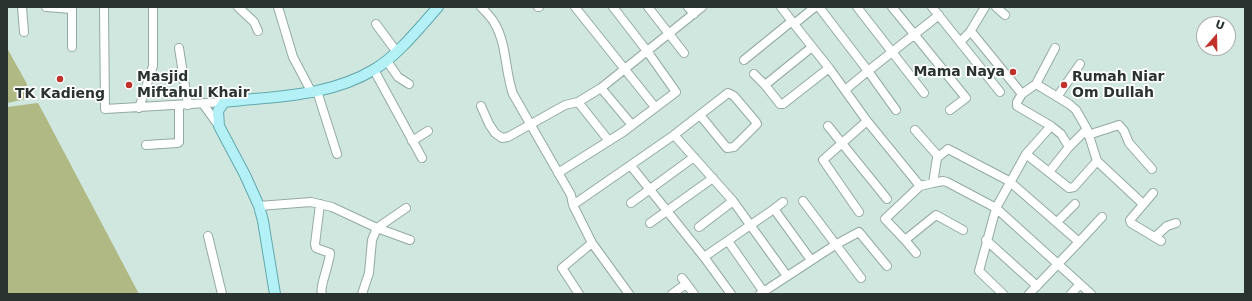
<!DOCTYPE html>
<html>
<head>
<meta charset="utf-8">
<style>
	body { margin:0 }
	#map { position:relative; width:1252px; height:301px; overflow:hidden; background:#cfe7df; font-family:"DejaVu Sans",sans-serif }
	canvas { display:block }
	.frame { position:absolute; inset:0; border:8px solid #2a3330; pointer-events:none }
	.north { position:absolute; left:1196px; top:16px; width:40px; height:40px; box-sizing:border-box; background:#fff; border:1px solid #aaadac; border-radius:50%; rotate:20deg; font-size:11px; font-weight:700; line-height:16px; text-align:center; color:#2a3330 }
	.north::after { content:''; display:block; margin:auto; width:14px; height:18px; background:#bf312a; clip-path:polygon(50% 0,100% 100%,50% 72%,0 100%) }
</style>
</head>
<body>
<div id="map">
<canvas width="1252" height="301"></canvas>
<div class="frame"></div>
<div class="north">U</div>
</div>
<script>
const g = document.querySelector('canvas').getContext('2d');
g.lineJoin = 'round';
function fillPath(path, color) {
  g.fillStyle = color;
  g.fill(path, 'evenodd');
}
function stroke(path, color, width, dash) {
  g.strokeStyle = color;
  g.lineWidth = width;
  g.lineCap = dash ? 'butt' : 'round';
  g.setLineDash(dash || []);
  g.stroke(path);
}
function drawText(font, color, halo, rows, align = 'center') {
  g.font = font + ' "DejaVu Sans",sans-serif';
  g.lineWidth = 3.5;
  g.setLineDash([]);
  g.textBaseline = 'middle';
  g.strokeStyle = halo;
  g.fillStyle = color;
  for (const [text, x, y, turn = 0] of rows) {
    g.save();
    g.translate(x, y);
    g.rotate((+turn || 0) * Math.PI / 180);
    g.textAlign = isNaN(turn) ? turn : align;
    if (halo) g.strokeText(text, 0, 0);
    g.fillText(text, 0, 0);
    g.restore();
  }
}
fillPath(new Path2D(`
	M7 48 27 84 26 99 7 103Z
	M38 103 45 116 139 294H7V107Z`), '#b0b984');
const minor = new Path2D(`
	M22 7 24 32
	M46 7 72 9
	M104 7 105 109 224 102
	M238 7 254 22 258 31
	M278 7 293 57 312 93
	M481 7C486 12 492 18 495 24 507 45 505 72 513 94L571 195 573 205 674 135 728 93 734 96 756 122 757 124 734 147 727 148 700 115
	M538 7H539
	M575 7 655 107
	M648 7 684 53
	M688 7 694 14
	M781 7 794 24 815 7
	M819 7 868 71 845 90
	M857 7 924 93
	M892 7 966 98 950 110
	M932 7 1000 92
	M996 7 1005 15
	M376 24 396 51
	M794 24 829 68 867 121 823 160 859 212
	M970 32 985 7
	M961 41 970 32 973 34 1022 94 1036 84 1069 104 1076 110 1087 129 1069 147 1061 134 1051 126
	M72 47V7
	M812 47 765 85 780 104H783L829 68
	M179 48 188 105
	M744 60 792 21
	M387 61 398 77 409 84
	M374 70 422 158
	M754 74 765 85
	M1036 84 1055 48
	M601 88 632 125
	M317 91 337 154
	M1022 94 1017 102V106L1051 126 1026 154 1069 188 1074 187 1097 161
	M1057 97 1080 64
	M578 102 609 141
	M203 104 219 126
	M481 106 489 124 495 133 502 138 508 137 565 105 578 102 601 88 702 7
	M139 108 153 66V7
	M896 110 868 71 939 15
	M867 121 920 186 933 183 937 158 948 149 1009 181 1079 242 1102 217
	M828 126 887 199
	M1087 129 1097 161 1143 204
	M915 130 938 156
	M674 135 733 201 787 276
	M1088 135 1119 125 1124 131 1129 143 1152 169
	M412 141 428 131
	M146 145 178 143 179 142V106
	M631 166 704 257 731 294
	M1049 172 1069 147
	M558 173 623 132 676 92 647 51 613 7
	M933 183 943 181 947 182 996 208 1026 154
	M920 186 885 219 905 240 936 215 963 230
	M1153 193 1130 220 1131 223 1161 241
	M803 201 861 278
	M631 203 694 157
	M320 204 315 244 316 248 330 253C330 262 319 288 322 294
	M573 205 592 243 629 294
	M259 206 311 202 332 207 377 228 372 240 369 273 362 294
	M406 208 377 228 410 240
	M774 209 783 202
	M1057 222 1075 204
	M650 223 713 178
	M699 227 733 201
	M208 236 222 294
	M1155 237 1167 226 1176 223
	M905 240 916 253
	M986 240 1037 286
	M728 241 763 291
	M704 257 774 209 811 260
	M682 278 694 294
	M579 294 562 268 592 243
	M672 294 686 284
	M760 294 835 245 859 232 887 266
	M1003 294 979 271 996 208 1091 294
	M1029 294 1079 242
	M1071 294 1080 284`);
const major = new Path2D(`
	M275 294 263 221 259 206 245 175 219 126 218 111 224 102C276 96 329 97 375 69 398 55 420 27 438 7`);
stroke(minor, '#93aaa3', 10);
stroke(major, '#62a8ad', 12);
stroke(minor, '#fff', 8);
stroke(major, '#b3f1f7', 10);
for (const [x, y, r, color] of [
	[1013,72,4,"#bf312a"],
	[60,79,4,"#bf312a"],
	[129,85,4,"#bf312a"],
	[1064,85,4,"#bf312a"]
]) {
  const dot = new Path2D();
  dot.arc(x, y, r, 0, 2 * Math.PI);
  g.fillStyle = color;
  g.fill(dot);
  stroke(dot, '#fff', 1.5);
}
drawText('bold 14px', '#2a3330', '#fff', [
	["Mama Naya",1005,72,"right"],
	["Masjid",137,77],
	["Miftahul Khair",137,93],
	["Rumah Niar",1072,77],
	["Om Dullah",1072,93],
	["TK Kadieng",60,94,"center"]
], 'left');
</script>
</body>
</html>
